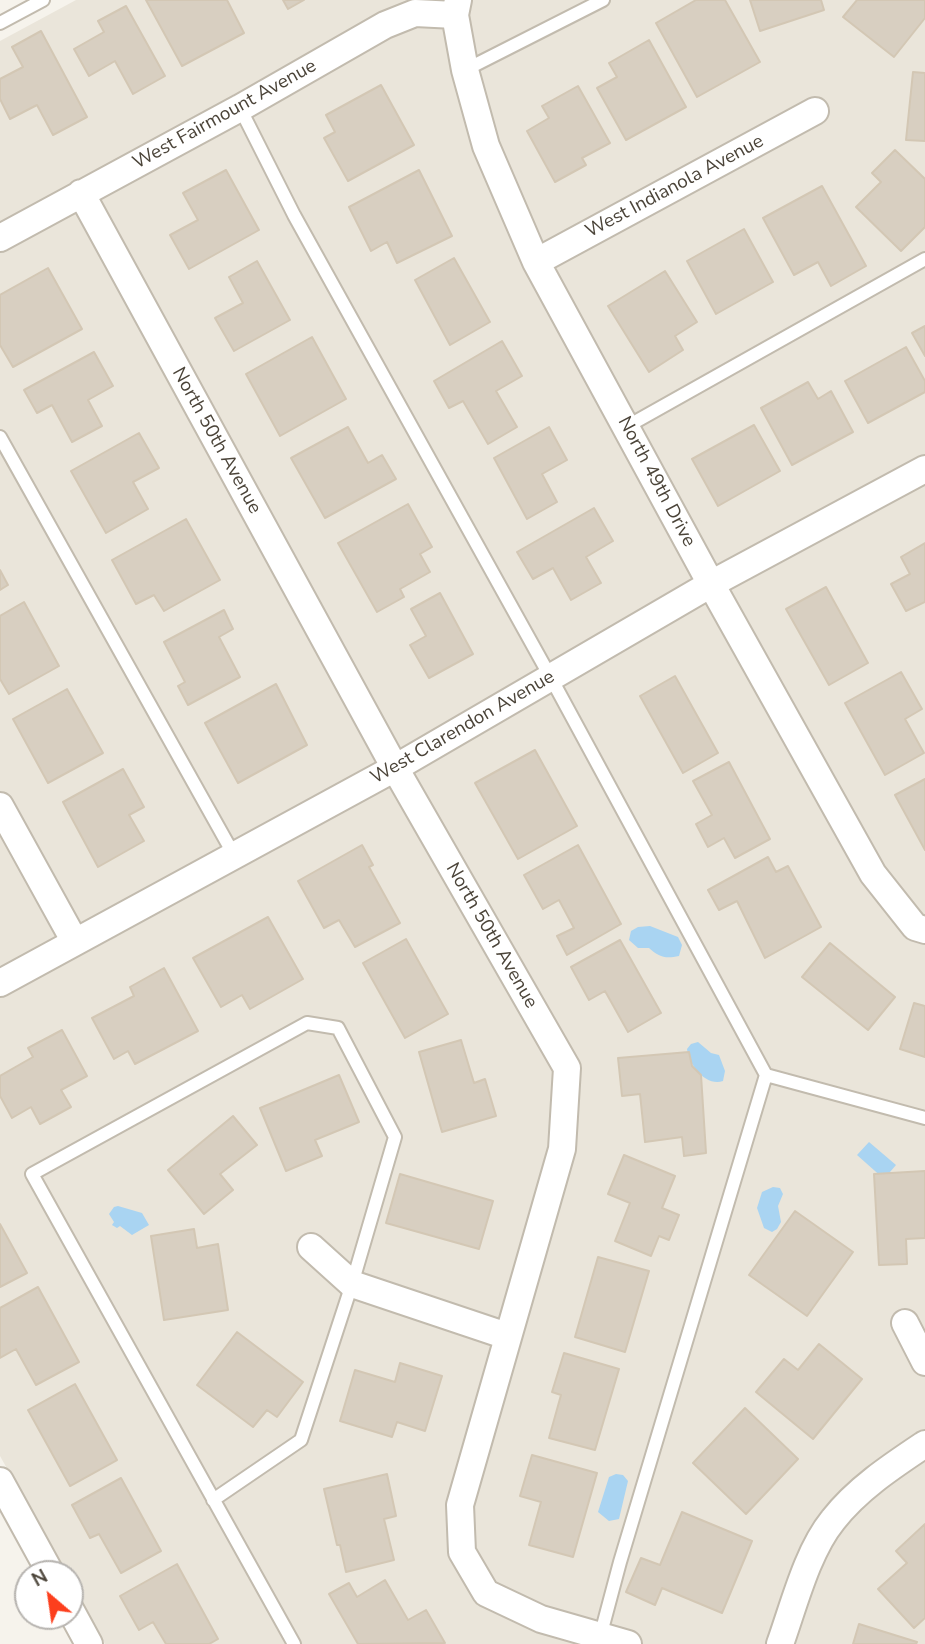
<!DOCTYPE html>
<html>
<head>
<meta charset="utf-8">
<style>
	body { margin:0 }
	#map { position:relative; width:925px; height:1644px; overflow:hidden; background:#f6f3ec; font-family:"Nunito Sans",sans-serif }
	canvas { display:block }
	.north { position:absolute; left:14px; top:1560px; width:70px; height:70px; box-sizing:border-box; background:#fff; border:2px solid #b7b4b0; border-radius:50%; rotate:331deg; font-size:19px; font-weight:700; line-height:28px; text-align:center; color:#4b4439 }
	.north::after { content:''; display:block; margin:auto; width:24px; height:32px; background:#fc3f1d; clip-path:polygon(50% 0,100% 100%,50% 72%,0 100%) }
</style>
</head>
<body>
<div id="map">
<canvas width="925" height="1644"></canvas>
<div class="north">N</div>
</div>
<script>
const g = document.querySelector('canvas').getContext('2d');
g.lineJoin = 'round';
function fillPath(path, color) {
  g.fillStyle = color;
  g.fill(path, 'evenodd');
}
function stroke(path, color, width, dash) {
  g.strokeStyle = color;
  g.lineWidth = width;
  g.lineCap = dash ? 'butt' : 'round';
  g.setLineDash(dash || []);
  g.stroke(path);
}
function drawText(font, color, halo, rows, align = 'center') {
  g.font = font + ' "Nunito Sans",sans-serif';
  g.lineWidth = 6;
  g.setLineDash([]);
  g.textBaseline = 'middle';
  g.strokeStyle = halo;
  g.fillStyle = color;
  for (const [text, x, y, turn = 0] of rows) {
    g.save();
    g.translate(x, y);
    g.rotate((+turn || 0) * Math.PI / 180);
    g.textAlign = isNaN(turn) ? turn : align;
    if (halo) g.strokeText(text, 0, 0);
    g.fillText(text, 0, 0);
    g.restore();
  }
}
fillPath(new Path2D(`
	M76 0H925V1644H105L70 1581V1574H66L0 1456V41Z`), '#eae5da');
fillPath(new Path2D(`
	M650 926 678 937 682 945 679 956C665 959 659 957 649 948H638L629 940 631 931 638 927Z
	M698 1042 711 1053 719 1055 725 1071 723 1081C706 1087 689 1065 687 1049L691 1044Z
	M869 1142 896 1165 884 1179 857 1155Z
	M773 1187 780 1188 783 1194 778 1206 781 1222 777 1229 772 1232 764 1228 757 1208 762 1192Z
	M118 1206 142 1213 149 1225 132 1235 120 1226 117 1228 112 1225 114 1222 109 1214 114 1207Z
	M616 1474 623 1475 628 1481 619 1519 609 1521 598 1512 609 1477Z`), '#a9d4f2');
const building = new Path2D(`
	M146 0H227L244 33 182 66Z
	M283 0H304L288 9Z
	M696 0H725L760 62 697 97 656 23Z
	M750 0H821L824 10 760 31Z
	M857 0H925V18L894 57 843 17Z
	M126 6 165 76 133 94 115 61 89 76 74 49 104 32 98 21Z
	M41 31 87 117 53 135 37 105 10 119 0 99V79L23 67 12 47Z
	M649 40 686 107 626 140 597 88 617 77 609 63Z
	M913 72 925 73V141L906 140Z
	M381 85 414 145 348 181 324 138 335 132 326 115Z
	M578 86 610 143 582 158 586 165 555 182 527 131 549 118 542 106Z
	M895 150 925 179V227L901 251 856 207 881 182 872 173Z
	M226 170 259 230 189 269 170 235 198 220 183 193Z
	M419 170 452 236 397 263 387 242 371 251 349 207Z
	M822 186 866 266 831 286 818 262 794 275 763 218Z
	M744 229 773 282 716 314 687 261Z
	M454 258 490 322 450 345 415 280Z
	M257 261 290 320 234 351 215 318 243 303 229 277Z
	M48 268 82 329 13 367 0 345V295Z
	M665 271 697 322 675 336 683 350 649 372 608 306Z
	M925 326V356L912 333Z
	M312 337 346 399 280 436 246 374Z
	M502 341 522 376 496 391 517 427 488 444 463 401 449 408 434 381Z
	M906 347 925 381V392L868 423 845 381Z
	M94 352 113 386 88 400 102 426 72 442 52 405 37 413 24 390Z
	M808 382 818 399 831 391 853 432 792 465 761 408Z
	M754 425 780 471 718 506 692 459Z
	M348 427 368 463 382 455 396 479 325 518 291 458Z
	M549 427 567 460 542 474 557 502 527 519 494 458Z
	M139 433 159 468 133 482 148 509 106 533 71 471Z
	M408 504 432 547 420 554 430 572 400 589 404 597 377 612 338 543Z
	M594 508 613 541 586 557 601 583 571 600 553 568 533 579 517 552Z
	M186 519 220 580 164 611 154 595 136 604 112 560Z
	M925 543V602L906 611 891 584 910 574 901 557Z
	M0 570 8 585 0 590Z
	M826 587 868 663 829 685 786 609Z
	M440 593 473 654 429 678 410 645 426 636 411 609Z
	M24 602 59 666 9 694 0 679V616Z
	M224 610 233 629 219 637 240 677 188 705 178 686 185 682 164 642Z
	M901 672 922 709 905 719 924 753 885 775 845 703Z
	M675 676 718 753 683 773 640 696Z
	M276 684 307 745 238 783 205 723Z
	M67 689 103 753 48 783 13 719Z
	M535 750 577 826 518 859 475 783Z
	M729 762 770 839 735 858 724 838 708 847 696 824 712 815 693 781Z
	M123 769 144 807 129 815 144 841 98 867 63 802Z
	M925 779V850L895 795Z
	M362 845 373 865 369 867 400 923 355 947 339 920 324 928 298 881Z
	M578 845 621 924 567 955 557 936 574 928 559 900 543 909 524 875Z
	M768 857 776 872 788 866 821 927 765 958 737 901 719 910 708 890Z
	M268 917 303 979 250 1009 242 995 221 1007 193 958Z
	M406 939 448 1014 405 1038 363 963Z
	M620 940 661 1013 628 1032 605 991 589 1000 571 967Z
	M830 943 895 997 868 1030 802 977Z
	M164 968 198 1031 135 1064 128 1051 114 1059 92 1018 134 996 130 987Z
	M914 1003 925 1006V1057L900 1049Z
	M62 1030 87 1076 61 1090 71 1107 40 1124 31 1107 12 1118 0 1096V1076L33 1057 28 1048Z
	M461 1040 474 1083 485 1079 496 1116 442 1132 419 1052Z
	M689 1052 692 1066 701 1075 706 1153 684 1156 682 1137 645 1142 640 1094 622 1096 618 1058Z
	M339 1075 359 1122 315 1140 322 1156 286 1171 260 1108Z
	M233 1116 257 1145 220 1174 233 1190 204 1214 168 1170Z
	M624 1155 675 1176 662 1208 679 1215 669 1240 659 1236 651 1256 615 1241 630 1203 608 1194Z
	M925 1171V1238L906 1239 907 1264 879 1265 874 1174Z
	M400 1174 493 1201 479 1249 386 1223Z
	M795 1211 853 1252 807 1316 749 1275Z
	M0 1224 27 1273 0 1287Z
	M194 1229 197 1248 218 1244 228 1310 164 1320 151 1236Z
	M598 1257 649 1271 625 1352 575 1337Z
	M38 1287 79 1362 36 1385 16 1349 0 1358V1308Z
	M237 1332 303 1382 277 1417 267 1410 253 1427 197 1385Z
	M819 1344 862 1379 813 1439 756 1392 784 1359 798 1370Z
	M564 1353 619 1369 595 1450 549 1438 561 1395 552 1392Z
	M400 1363 442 1376 425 1431 397 1422 392 1437 340 1421 355 1370 395 1382Z
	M75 1384 117 1460 70 1486 28 1410Z
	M745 1408 798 1459 746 1514 693 1463Z
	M532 1455 597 1473 573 1557 529 1545 541 1502 520 1496Z
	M387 1474 396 1516 384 1519 394 1560 346 1572 340 1545H337L324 1489Z
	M121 1478 161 1551 121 1573 99 1534 90 1538 72 1505Z
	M682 1512 752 1541 722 1613 662 1588 655 1605 626 1592 641 1558 660 1565Z
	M925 1524V1618L914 1628 878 1589 907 1563 896 1551Z
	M177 1564 218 1639 209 1644H166L153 1622 139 1630 120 1596Z
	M385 1580 408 1620 426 1610 445 1643 358 1644 329 1594 349 1583 357 1597Z
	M859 1624 917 1642 916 1644H853Z`);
fillPath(building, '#d8cfc1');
stroke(building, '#d3c7b4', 2);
const service = new Path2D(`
	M0 23 43 0
	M465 70 603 0
	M240 108 294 215 551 678 766 1075 620 1562 600 1637
	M626 427 925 259
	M0 437 234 855
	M766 1075 925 1118
	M213 1500 301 1440 352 1284 395 1137 338 1028 307 1023 32 1174 294 1644`);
const minor = new Path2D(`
	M458 0 455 15 465 70 486 146 536 262 711 584 873 874 915 927 925 930
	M81 193 395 768 567 1068 562 1149 460 1505 462 1552 486 1593 541 1619 628 1644
	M0 238 240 108 385 25 415 13 455 15
	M536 262 815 111
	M0 806 75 942
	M0 983 395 768 711 584 925 469
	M311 1247 352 1284 507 1336
	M905 1323 925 1362
	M0 1481 51 1574
	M70 1609 89 1644
	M780 1644C794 1605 807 1552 833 1520 857 1489 892 1466 925 1444`);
stroke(service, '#c2bbae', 16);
stroke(minor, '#c2bbae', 30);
stroke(service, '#fff', 12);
stroke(minor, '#fff', 26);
drawText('19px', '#4b4439', '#fff', [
	["West Fairmount Avenue",225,115,-29],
	["West Indianola Avenue",675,187,-28],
	["North 50th Avenue",216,441,61],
	["North 49th Drive",656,482,62],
	["West Clarendon Avenue",463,728,-30],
	["North 50th Avenue",491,936,60]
]);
</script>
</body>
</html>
